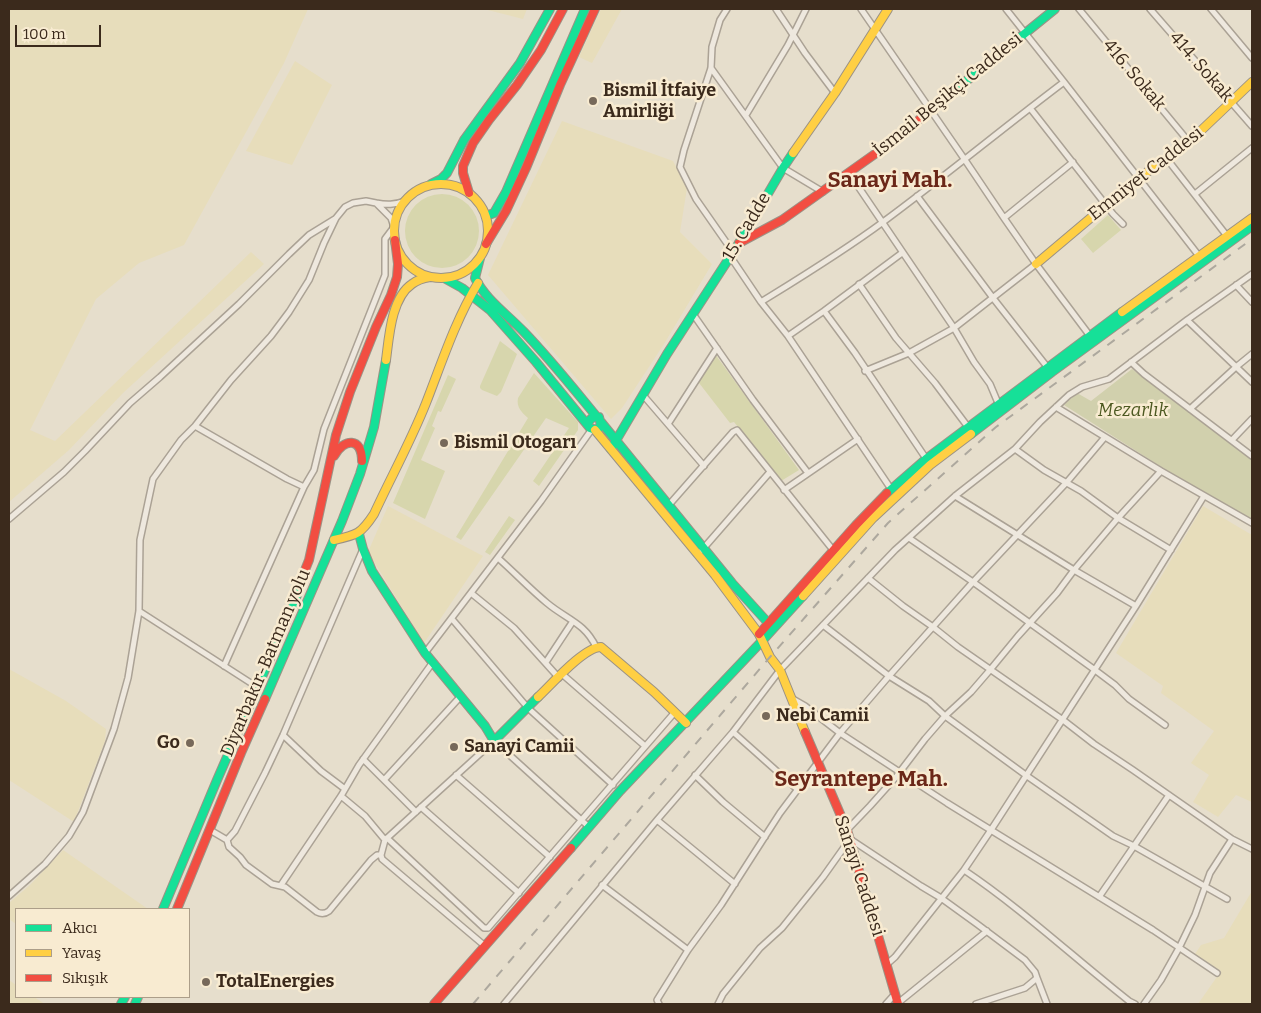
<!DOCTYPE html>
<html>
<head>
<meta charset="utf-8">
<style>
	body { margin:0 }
	#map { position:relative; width:1261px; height:1013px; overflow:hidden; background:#e6decc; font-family:Bitter,serif }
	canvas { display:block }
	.frame { position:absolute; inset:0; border:10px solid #3b2a1c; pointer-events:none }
	.legend { position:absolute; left:15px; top:908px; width:175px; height:90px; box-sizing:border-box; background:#f8ebd1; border:1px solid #ac9e89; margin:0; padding:6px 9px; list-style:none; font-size:15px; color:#3b2a1c }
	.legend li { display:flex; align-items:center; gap:10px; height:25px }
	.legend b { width:25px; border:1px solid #ac9e89 }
	.scale { position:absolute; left:15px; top:25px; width:86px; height:22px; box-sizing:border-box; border:2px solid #3b2a1c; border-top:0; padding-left:6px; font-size:15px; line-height:18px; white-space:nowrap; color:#3b2a1c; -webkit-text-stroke:4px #f8ebd1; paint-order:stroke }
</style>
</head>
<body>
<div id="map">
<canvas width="1261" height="1013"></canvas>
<div class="frame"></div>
<ul class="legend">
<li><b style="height:6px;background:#16e098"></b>Akıcı</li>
<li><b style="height:6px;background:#ffcf43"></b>Yavaş</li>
<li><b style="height:6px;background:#f24e42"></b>Sıkışık</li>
</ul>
<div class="scale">100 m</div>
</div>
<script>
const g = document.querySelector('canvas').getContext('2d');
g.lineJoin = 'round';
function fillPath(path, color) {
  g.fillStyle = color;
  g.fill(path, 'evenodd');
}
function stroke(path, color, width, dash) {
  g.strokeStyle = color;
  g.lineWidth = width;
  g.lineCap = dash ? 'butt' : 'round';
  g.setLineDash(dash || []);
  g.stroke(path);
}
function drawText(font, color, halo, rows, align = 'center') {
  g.font = font + ' Bitter,serif';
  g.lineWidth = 5;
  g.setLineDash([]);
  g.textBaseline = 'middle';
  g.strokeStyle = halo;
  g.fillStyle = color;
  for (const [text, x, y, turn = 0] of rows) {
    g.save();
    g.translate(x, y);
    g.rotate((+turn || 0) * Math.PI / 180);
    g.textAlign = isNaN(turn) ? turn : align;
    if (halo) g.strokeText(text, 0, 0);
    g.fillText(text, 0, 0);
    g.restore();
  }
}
fillPath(new Path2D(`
	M9 9H308L284 63 184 245 139 263 96 299 30 430 55 441 251 252 264 264 123 393 69 450 9 502Z
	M484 9H527L523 19Z
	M601 9H622L592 63 579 57Z
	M295 61 332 85 292 165 246 151Z
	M562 121 673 161 687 188 680 232 712 264 664 344 622 408 611 419 488 275Z
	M388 506 483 556 424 643 368 552Z
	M1203 506 1252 535V802L1236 795 1218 817 1193 802 1209 775 1191 763 1214 731 1161 693 1163 686 1116 653Z
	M9 669 66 701 106 729 105 741 74 822 9 780Z
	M63 850 148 909H16V924L9 919V903L30 885Z
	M1252 891V1004H1198L1221 971 1195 954 1201 945 1224 938Z
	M9 980 16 985V997H34L45 1004H9Z`), '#e7ddbb');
fillPath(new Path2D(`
	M405 231a37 37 0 1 1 74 0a37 37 0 1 1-74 0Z
	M1108 215 1121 230 1093 253 1081 239Z
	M500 341 517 354 501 392 497 396 482 390 480 388V386Z
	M715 354 799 470 781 481 734 422 730 423 696 379Z
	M534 373 578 422V430L539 486 533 481 569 428 546 418 461 540 456 537 528 418C522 413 516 407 518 398Z
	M448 375 456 379 441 412 438 411 432 426 435 428 421 460 445 471 425 519 393 503Z
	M509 516 515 520 490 555 485 552Z`), '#d7d6ad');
fillPath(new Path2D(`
	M1132 369 1252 459V520L1193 487 1064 405 1077 393 1091 401Z`), '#d1d0ad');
const street = new Path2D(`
	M727 9 720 20 712 47 711 68 684 150 680 167 696 199 733 252
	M776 9 805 53 835 93
	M861 9 965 160 1004 218 1036 264 1090 336
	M1006 9 1064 82 1199 256
	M1079 9 1189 142
	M1150 9 1252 126
	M1211 9 1252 58
	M711 68 783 168 823 192
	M1030 108 1113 214 1123 224
	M746 115 788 45 806 9
	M1167 159 1227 236
	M849 173 954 328 974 362 990 384 998 403
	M1195 194 1252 148
	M917 196 993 298 1048 368
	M1004 218 1073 162
	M730 256 761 302 788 336 891 489
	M859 284 896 338 935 383 968 427
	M1236 285 1252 302
	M761 302C803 276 844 251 883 222 944 177 1003 128 1064 82
	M824 311 855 353 927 460
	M693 314 753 400 808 473
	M1187 320 1252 382
	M788 336 824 311 902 253
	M1131 362 1144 374 1252 456
	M865 371 909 353 954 328 1036 264
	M643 395 704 466
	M1056 407 1161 471 1252 523
	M1190 409 1236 367 1252 354
	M668 424 717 348
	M195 426 287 479 304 487
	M1232 440 1252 419
	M1015 449 1044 470 1081 491 1118 518 1171 550
	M784 490 858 439
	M955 496 1074 570 1136 606
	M668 506 733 432 737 430 833 550
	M9 519 64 472 85 451 130 403 160 377 239 304 289 254 309 235 335 219
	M909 538 973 582 1095 670 1115 685 1129 699 1165 725
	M702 550 770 472
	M498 558C515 573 530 589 547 603 566 619 585 623 596 647
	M868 578 903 606 933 627 958 647 1063 720 1094 744 1133 770 1232 839 1252 849
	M471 593 514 628 559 678
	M139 611 257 687
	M452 619 528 708 613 785
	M823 625 889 676 929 701 945 716 1027 776 1113 836 1134 846 1227 899
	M425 653 541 501 592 429
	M546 662 573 621
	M224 666 304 487 314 470 324 429 385 275V239L394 227 391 218 376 203C387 205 394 205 405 201
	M562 674 645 746
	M791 698 805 706 840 733 947 803 1153 930 1217 973
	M733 732 798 790
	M283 735 321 771 345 789
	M363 759 416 812
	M456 775 550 857
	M695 775 723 802 765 837
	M384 780 461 696
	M341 796 365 816 385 840 381 855 382 859 485 946
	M421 807 519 893
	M657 820 735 884
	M210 830 227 840 235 831 265 773 283 735 363 549
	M847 830 870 806 896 777 925 739 945 716 971 692 990 670 1018 636 1057 593 1074 570 1118 518 1161 471
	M387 838 484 928H488L675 712
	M386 839 494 741 589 827
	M227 840 229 847 240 857 246 865 272 884 285 887 317 912C321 914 325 914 329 911L371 860 377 855H381
	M964 870C1022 909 1073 957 1129 1001L1135 1004
	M281 885 341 796 359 765 433 662
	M602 885 688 950
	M9 896 45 864 69 836 83 812 114 729 128 678 139 611 140 540 153 479 181 440 195 426 231 380 271 336 289 312 309 280 324 243 336 218 345 207 353 203 366 201 376 203
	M1099 897 1169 795
	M887 964 895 957 964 870 991 830 1136 606 1204 496
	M1037 978 1047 1004
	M898 1003 987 931
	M504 1004 657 820 733 732 780 670 895 550 955 496 1015 449 1040 422 1069 395 1082 387 1109 379 1187 320 1252 274
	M659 1004 657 1000 688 950 721 905 780 813 840 733 889 676 973 582 1067 482 1105 437
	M718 1004 723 994 760 948 782 928 823 877 850 839 921 886 941 898 977 924 1025 960 1035 972 1037 978 1025 988 976 1004
	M886 1004 895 994
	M1144 1004 1161 980 1179 948 1195 915 1210 873 1232 839`);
const fast = new Path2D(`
	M944 99 1055 9
	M431 184 441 179 447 173 464 140 520 63 550 9
	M486 216 494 213 506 192 585 9
	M480 258 475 278C485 299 508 315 524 332 550 359 573 388 597 417
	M444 278 462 288 490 310 536 362 590 428C600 432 602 426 599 417 592 417 590 418 588 424
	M601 422 732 583 770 625
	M971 434 1052 372 1252 226
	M611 449 667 354 739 243 783 168 793 153
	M887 493 926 459 1122 312
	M359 534 363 549 372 571 425 653 485 726 494 741 538 697
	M265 699 342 521 360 474 374 427 386 360
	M571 848 620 791 762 641 803 596
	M163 909 217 780 295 601 305 570
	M121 1004 125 997
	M135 1004 138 997`);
const slow = new Path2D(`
	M793 153 835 93 888 9
	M394 231a47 47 0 1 1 94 0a47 47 0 1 1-94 0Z
	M1036 264 1138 178 1167 159 1189 142 1252 82
	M1122 312 1252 218
	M386 360C389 338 391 298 412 284 417 280 424 278 430 277
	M595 430 715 575 759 634 770 657 780 670 805 732
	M334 540C357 535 361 534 374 514 391 477 411 441 426 403 442 362 455 321 478 283
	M803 596 873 518 930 465 971 434
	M538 697C551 685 584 647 601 647L654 692 686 723`);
const jam = new Path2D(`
	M469 193 463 173V166L473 143 489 120 517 85 541 50 563 9
	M739 243 782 220 896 139 944 99
	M486 244 506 211 526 168 560 85 595 9
	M334 456C344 438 362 437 362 461
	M305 570 309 560 336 435 350 392 376 327 391 295 397 277 398 264 395 240
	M759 634 856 525 887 493
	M805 732 847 830 898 1004
	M177 909 241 753 265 699
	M434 1004 571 848`);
stroke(street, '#aba295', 8);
stroke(fast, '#9b9285', 10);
stroke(slow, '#9b9285', 10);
stroke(jam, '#9b9285', 10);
stroke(street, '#eee8de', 5);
stroke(fast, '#16e098', 8);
stroke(slow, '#ffcf43', 8);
stroke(jam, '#f24e42', 8);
stroke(new Path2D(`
	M473 1004 770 657 888 523 996 427 1252 239`), '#ada89e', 2, [9, 9]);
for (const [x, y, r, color] of [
	[593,101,5,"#77695a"],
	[444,443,5,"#77695a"],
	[766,716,5,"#77695a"],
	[190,743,5,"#77695a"],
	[454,747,5,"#77695a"],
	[206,982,5,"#77695a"]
]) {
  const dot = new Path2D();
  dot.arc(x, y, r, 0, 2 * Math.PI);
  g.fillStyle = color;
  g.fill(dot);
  stroke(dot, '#f8ebd1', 2);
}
drawText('18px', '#3b2a1c', '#f8ebd1', [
	["414. Sokak",1201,67,49],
	["416. Sokak",1134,75,50],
	["İsmail Beşikçi Caddesi",948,95,-39],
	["Emniyet Caddesi",1146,174,-38],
	["15. Cadde",747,227,-59],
	["Diyarbakır-Batman yolu",266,663,-67],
	["Sanayi Caddesi",859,876,72]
]);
drawText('bold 18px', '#3b2a1c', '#f8ebd1', [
	["Bismil İtfaiye",603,91],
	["Amirliği",603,112],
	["Bismil Otogarı",454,443],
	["Nebi Camii",776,716],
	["Go",180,743,"right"],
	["Sanayi Camii",464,747],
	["TotalEnergies",216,982]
], 'left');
drawText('italic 18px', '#4d5921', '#f8ebd1', [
	["Mezarlık",1133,411]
]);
drawText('bold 22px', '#6b2718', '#f8ebd1', [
	["Sanayi Mah.",890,181],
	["Seyrantepe Mah.",861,780]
]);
</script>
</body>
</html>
